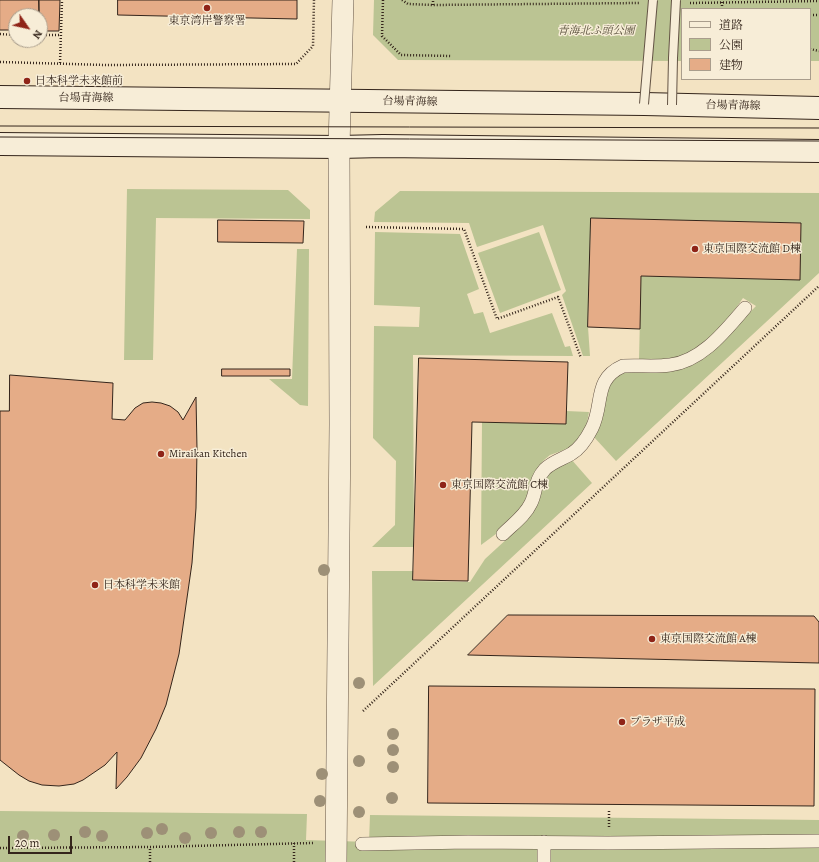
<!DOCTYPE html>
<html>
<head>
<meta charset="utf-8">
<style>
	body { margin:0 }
	#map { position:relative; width:819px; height:862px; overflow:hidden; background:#f3e3c2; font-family:Alegreya,"Noto Serif JP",serif }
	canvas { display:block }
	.legend { position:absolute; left:681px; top:8px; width:130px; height:72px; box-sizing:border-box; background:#f7edd7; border:1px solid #a99d8c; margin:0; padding:5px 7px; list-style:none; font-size:12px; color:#34251b }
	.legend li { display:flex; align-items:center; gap:8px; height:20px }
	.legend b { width:20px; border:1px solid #a99d8c }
	.north { position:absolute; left:8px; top:8px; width:40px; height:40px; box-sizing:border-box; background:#f7edd7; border:1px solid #a99d8c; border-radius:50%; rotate:124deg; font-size:11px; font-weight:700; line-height:16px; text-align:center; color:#34251b }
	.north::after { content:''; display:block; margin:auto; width:14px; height:18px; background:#8f2418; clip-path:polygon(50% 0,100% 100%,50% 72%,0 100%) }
	.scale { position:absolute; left:8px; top:836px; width:64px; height:18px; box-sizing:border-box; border:2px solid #34251b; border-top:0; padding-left:5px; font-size:12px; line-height:14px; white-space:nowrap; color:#34251b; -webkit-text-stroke:3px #f7edd7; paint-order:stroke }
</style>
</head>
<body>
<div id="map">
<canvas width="819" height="862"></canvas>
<ul class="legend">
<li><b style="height:5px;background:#f7edd7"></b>道路</li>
<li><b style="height:11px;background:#bbc493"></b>公園</li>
<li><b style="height:11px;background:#e5ac87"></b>建物</li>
</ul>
<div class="north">N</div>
<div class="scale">20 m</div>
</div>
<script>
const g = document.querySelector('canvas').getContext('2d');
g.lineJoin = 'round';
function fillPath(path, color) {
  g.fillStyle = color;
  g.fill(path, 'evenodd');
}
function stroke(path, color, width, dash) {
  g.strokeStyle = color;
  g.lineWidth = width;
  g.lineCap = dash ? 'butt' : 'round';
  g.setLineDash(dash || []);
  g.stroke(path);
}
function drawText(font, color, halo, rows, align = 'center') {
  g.font = font + ' Alegreya,"Noto Serif JP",serif';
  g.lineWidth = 3;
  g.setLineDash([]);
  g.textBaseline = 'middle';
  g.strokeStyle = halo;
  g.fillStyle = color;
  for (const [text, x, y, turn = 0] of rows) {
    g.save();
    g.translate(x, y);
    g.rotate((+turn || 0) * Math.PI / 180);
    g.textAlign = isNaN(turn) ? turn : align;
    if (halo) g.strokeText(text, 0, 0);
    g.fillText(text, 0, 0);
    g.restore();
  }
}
fillPath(new Path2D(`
	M374 0H819V61H810V9H682V61L398 60 373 35Z
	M127 189 288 190 310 210V219L156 218 153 360H124Z
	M400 191 819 193V273L616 461 593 436 605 389 617 376 626 372 659 373 673 370 714 349 756 306 743 298C723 327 696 361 657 362 651 362 645 360 639 359L641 276 799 279 801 223 591 218 588 327 590 356H583L562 295 566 291 543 225 477 247 469 223 374 222 375 212Z
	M375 232 460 234 479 289 467 294 474 314 483 312 490 333 552 313 565 347 570 346 573 356 413 355 414 547H372L395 525 396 461 373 438 374 326 419 327 420 307 374 305Z
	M539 232 561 290 500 313 478 253Z
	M297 249H309L308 406 300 405 269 379H292Z
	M566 411 589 412 586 428 576 443 567 449 550 455 544 460 539 466 527 502 504 528 481 545 482 422 566 424Z
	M571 459 592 483 373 686 372 571H414L413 581 470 582 485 559 509 537 551 471Z
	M0 811 307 814 306 840 369 842 370 815 819 820V862H0Z`), '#bbc493');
const building = new Path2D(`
	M0 0H39V16H16V30H0Z
	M39 0H60L59 31H40Z
	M118 0H297V19L118 15Z
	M591 218 801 223 800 280 641 276 640 329 588 327Z
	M218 220 304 221 303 243 218 242Z
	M419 358 568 362 566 424 472 422 468 581 413 580Z
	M222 369H290V376H222Z
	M10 375 113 383 112 419 125 420 135 408 143 403 152 402 161 403 170 406 178 412 183 420 196 397 197 449 196 508 192 563 179 654 166 705 156 729 141 758 127 777 116 789 117 752 105 765 83 780 74 784 59 786 42 785 29 781 19 775 0 760V411H9Z
	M508 615 814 616 819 622V663L468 655Z
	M429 686 815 689 814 806 428 803Z`);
fillPath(building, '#e5ac87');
stroke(building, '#34251b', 1);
const pedestrian = new Path2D(`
	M503 534C513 524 525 516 531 503 537 491 534 481 545 469 552 462 562 459 571 454 581 448 587 438 592 428 604 404 593 379 623 366 638 365 654 367 670 365 702 361 725 331 745 308
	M362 844 468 842 608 843 819 841
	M544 862V842`);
const tertiary = new Path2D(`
	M336 862 340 424 339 147 343 0`);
const secondary = new Path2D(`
	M0 97 644 104 819 108
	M0 144 339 147 383 146 819 151`);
stroke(pedestrian, '#645445', 14);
stroke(tertiary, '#645445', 22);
stroke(secondary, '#34251b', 24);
stroke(new Path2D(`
	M383 0 382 36 401 55 451 56
	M402 0 408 4 433 5 639 3
	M722 2V9
	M690 3 819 1
	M433 5V0
	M810 15H819
	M0 34 16 35
	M40 35H61
	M810 49 819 51
	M0 62 106 65 296 64 313 46 314 0
	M60 63 62 0
	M366 227 464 229 497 319 558 297 581 358
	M363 711 819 286
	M609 827V809
	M0 848 150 847 313 843
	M150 862V847
	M294 862V843`), '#34251b', 2.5, [1, 2]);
stroke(pedestrian, '#f7edd7', 13);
stroke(tertiary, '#f7edd7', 21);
stroke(secondary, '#f7edd7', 22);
stroke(new Path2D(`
	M0 126 819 128
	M0 137 819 141`), '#34251b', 1);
const serviceBridge = new Path2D(`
	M644 104 653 0
	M672 105 673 58 676 0`);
stroke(serviceBridge, '#645445', 10, []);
stroke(serviceBridge, '#f7edd7', 8);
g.fillStyle = '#9d9077';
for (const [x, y] of [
	[324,570],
	[359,683],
	[393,734],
	[393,750],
	[359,761],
	[393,767],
	[322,774],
	[392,798],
	[320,801],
	[359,812],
	[162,829],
	[85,832],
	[239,832],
	[261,832],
	[147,833],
	[211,833],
	[54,835],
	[23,836],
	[102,836],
	[185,838]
]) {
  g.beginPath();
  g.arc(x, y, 6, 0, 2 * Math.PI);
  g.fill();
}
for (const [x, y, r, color] of [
	[207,8,4,"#8f2418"],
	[27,81,4,"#8f2418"],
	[695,249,4,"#8f2418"],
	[161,454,4,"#8f2418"],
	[443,485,4,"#8f2418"],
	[95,585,4,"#8f2418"],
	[652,639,4,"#8f2418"],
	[622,722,4,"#8f2418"]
]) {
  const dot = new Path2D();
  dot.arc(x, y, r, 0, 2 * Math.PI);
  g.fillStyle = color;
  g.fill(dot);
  stroke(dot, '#f7edd7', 1.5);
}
drawText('11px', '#34251b', '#f7edd7', [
	["東京湾岸警察署",207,21,"center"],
	["日本科学未来館前",35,81],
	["東京国際交流館 D棟",703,249],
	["Miraikan Kitchen",169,454],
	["東京国際交流館 C棟",451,485],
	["日本科学未来館",103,585],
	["東京国際交流館 A棟",660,639],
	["プラザ平成",630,722]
], 'left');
drawText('italic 11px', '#564d39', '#f7edd7', [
	["青海北ふ頭公園",596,31]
]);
drawText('11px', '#34251b', '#f7edd7', [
	["台場青海線",86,98],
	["台場青海線",410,102,1],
	["台場青海線",733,106,1]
]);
</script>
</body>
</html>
